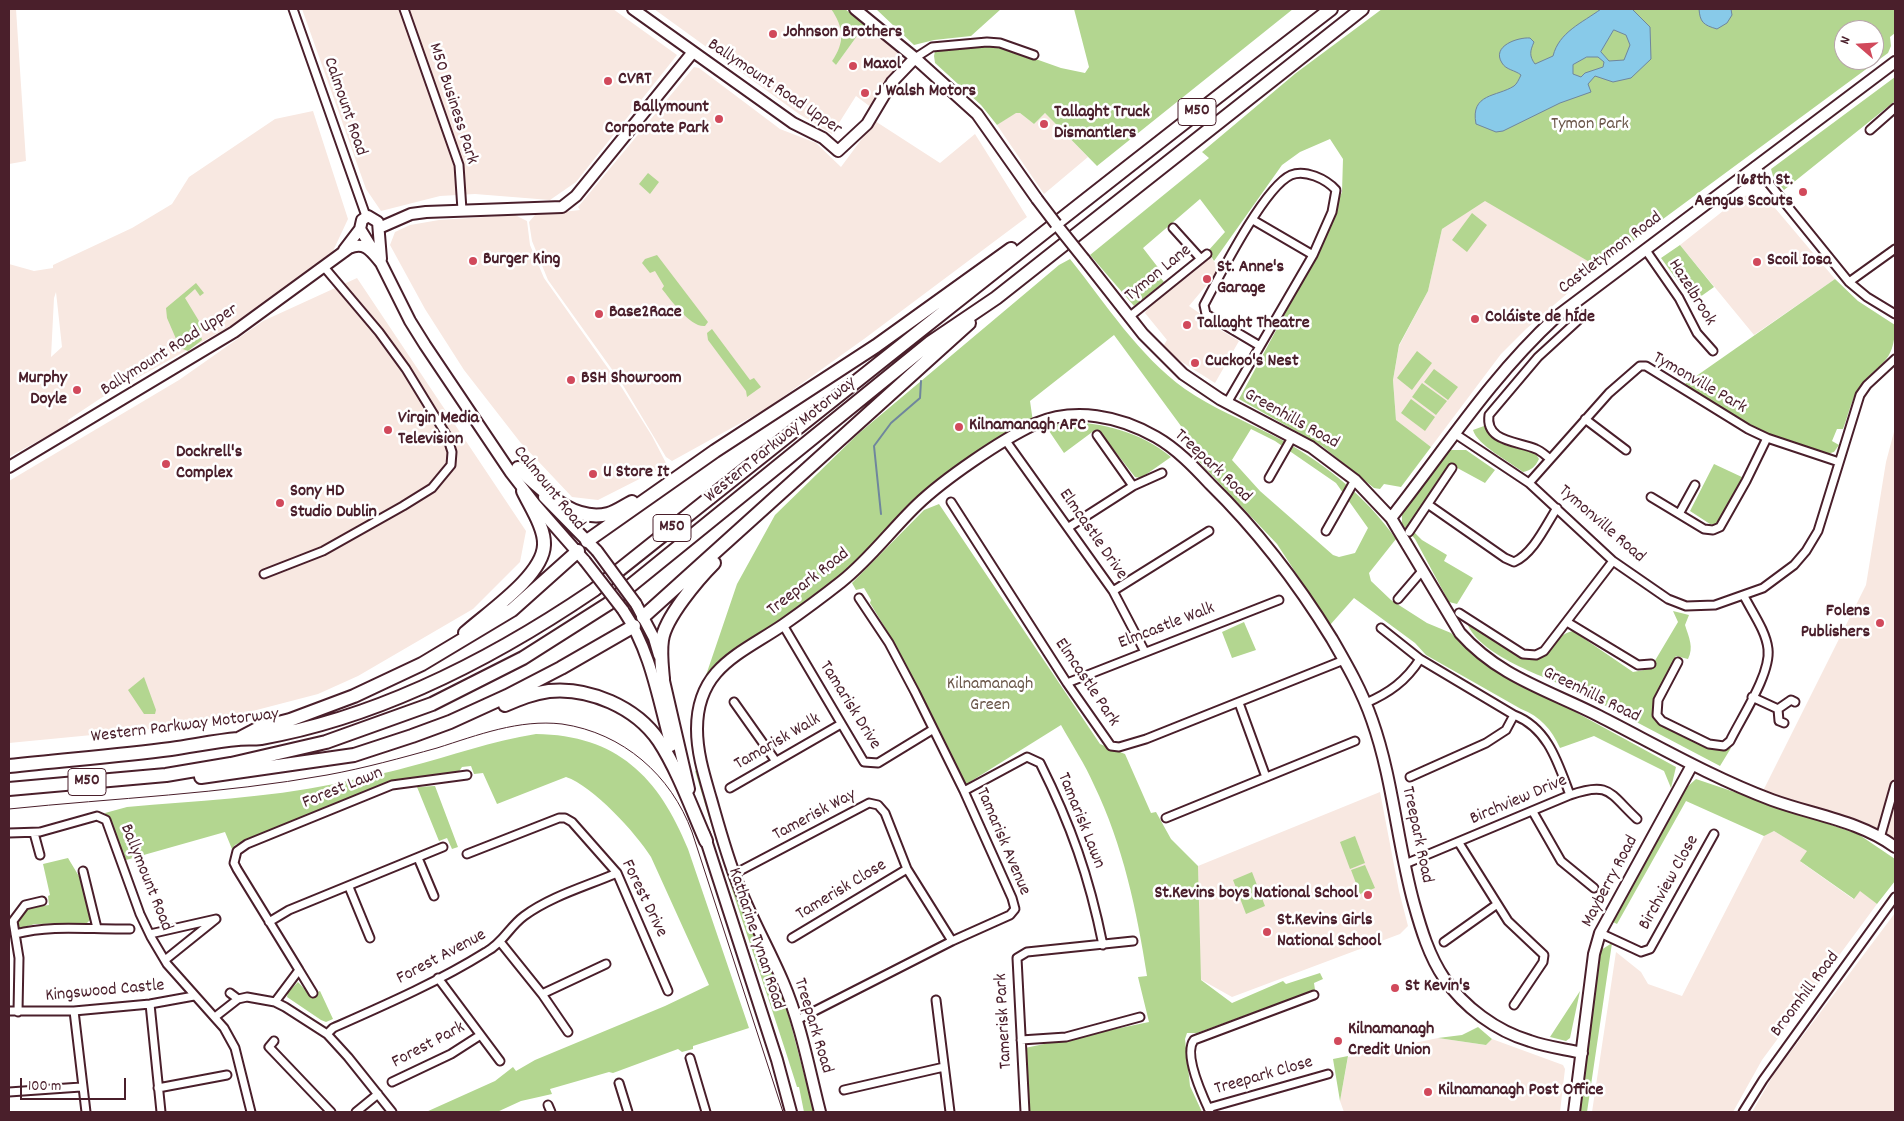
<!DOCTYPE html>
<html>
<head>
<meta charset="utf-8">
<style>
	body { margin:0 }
	#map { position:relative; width:1904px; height:1121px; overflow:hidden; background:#fff; font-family:Dekko,sans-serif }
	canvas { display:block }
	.frame { position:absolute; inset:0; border:10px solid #4a1f2b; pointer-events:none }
	.north { position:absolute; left:1834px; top:20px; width:50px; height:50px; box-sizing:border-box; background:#fff; border:1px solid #b7a5aa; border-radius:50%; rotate:289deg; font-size:14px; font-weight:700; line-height:20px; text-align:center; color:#4a1f2b }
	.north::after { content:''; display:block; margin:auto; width:18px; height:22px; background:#d1495b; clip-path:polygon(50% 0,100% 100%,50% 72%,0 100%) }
	.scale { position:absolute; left:20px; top:1078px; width:106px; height:22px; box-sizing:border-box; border:2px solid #4a1f2b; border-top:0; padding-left:6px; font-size:15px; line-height:18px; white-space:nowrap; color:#4a1f2b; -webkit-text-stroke:4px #fff; paint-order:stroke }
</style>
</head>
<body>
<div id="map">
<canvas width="1904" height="1121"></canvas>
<div class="frame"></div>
<div class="north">N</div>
<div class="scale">100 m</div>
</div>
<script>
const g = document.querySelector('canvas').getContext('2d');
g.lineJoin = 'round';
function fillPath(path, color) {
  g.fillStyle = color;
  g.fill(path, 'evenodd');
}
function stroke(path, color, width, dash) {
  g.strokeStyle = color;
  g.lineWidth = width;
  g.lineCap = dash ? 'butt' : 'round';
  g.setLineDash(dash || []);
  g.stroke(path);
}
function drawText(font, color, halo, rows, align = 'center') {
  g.font = font + ' Dekko,sans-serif';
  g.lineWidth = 5;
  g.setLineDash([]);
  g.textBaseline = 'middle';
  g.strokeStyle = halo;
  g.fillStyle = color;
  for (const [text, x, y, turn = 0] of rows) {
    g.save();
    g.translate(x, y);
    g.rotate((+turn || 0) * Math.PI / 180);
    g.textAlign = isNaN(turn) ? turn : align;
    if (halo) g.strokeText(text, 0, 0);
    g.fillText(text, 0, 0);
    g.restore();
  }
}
fillPath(new Path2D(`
	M9 9H16L26 161 9 164Z
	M302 9H613L677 55 576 182 550 200 475 194 440 196 381 211 366 189Z
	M654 9H831L840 21 841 49 832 61 836 65 865 25 895 50 904 61 888 78 872 108 856 96 832 134 799 114Z
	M694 67 699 68 780 129 816 143 841 167 875 121 940 163 975 134 1027 217 864 339 766 409 672 461 666 457 621 382 548 280 532 241 529 222 535 215 580 210 578 207Z
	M313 111 348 219 333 251 245 318 101 398 68 420 69 424 9 457V264L34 271 53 268V265L132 228 172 204 189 177 275 119ZM56 292 62 347 51 357 54 298Z
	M1015 113H1020L1034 124 1045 113 1088 157 1044 194 997 125Z
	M1764 195 1835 279 1754 335 1680 245 1742 196Z
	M1485 200 1598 267 1526 329 1501 354 1431 447 1396 420 1393 380 1399 346 1428 291 1442 229Z
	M515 215 527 221 530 245 544 278 622 388 652 436 667 465 598 500 572 497 520 442 464 370 425 309 390 245 395 232 410 225 439 220Z
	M1209 255 1220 269 1189 306 1208 319 1207 322 1239 341 1215 383 1174 357 1164 345 1167 340 1145 313 1150 304Z
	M357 278 526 531 520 562 473 609 358 676 318 694 222 719 144 730 9 743V481L179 380 263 321Z
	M1895 428V840L1864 822 1763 791 1866 585 1886 462Z
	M1380 792 1399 891 1408 926 1400 934 1232 997 1200 979 1198 866Z
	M1774 831 1808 851 1801 862 1853 899 1860 890 1877 904 1762 1060 1733 1112H1592L1616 952 1641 972 1648 984 1682 996 1764 836Z
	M1895 913V1112H1752L1774 1074Z
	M1438 1038 1486 1045 1492 1039 1563 1065 1565 1069 1560 1112H1344L1340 1101 1348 1057Z`), '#f8e8e1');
fillPath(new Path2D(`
	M831 9H845L865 25 836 65 832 61C845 43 844 27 831 9Z
	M876 9H1001L971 36 934 40 914 45Z
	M1074 9H1293L1097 166 1045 113 1034 124 1020 113H1016L997 125 981 105 935 63 934 56 935 51 944 48 999 46 1061 68 1085 73 1089 67Z
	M1382 9H1895V33L1890 37 1891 46 1888 53 1598 267 1485 201 1442 229 1428 291 1399 345 1393 380 1396 420 1431 447 1401 487 1384 484 1380 489 1374 488 1322 446 1239 399 1300 286 1342 192 1343 159 1330 139 1300 152 1282 165 1214 261 1208 251 1225 232 1200 199 1143 248 1160 270 1159 276 1164 282 1134 306 1090 255 1209 158 1202 152 1296 73ZM1844 30H1874V60H1844Z
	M1895 77V101L1784 190 1773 176 1771 169Z
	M648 173 659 182 650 194 639 184Z
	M1472 213 1487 225 1467 252 1452 240Z
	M1680 245 1714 287 1693 302 1661 258Z
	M657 255 708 322 705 326C691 328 670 299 662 289L664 286 655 271 650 273 642 263 645 259Z
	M1070 259C1106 304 1138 355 1185 389 1212 408 1243 420 1272 435 1319 458 1366 496 1396 539L1369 573 1371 581 1391 600 1427 623 1451 633 1480 660 1676 767 1671 788 1664 771 1594 736 1560 748C1552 730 1540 716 1521 709L1426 655 1415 643 1354 598 1330 625 1277 544 1188 450 1192 441 1114 335 1030 401 1033 422 931 489 842 577 781 622 730 652 712 670 701 690 737 584 775 515 858 434 1059 265ZM1251 429 1275 441 1336 483 1368 528 1355 553 1339 557 1333 555 1260 491 1232 460Z
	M1835 279 1858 301 1895 325C1895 366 1877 362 1858 389 1851 401 1848 416 1843 429H1837L1832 441 1839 445 1834 452 1827 454 1755 429 1682 386Z
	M196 283 204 293 200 296 195 289 185 298 202 326 200 333 202 340 188 351 180 348 167 318 166 308Z
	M712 329 750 380 754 378 761 387 747 397 746 391 708 340 707 333Z
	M1417 351 1432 363 1412 390 1397 378Z
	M1434 369 1458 387 1448 400 1424 382Z
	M1422 383 1447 401 1436 415 1412 397Z
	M1411 399 1435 417 1425 431 1401 413Z
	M1064 422C1102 422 1141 432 1171 457L1141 478 1135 477 1100 432 1095 430 1064 453 1047 428Z
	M1484 426C1493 446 1515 448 1534 451L1539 459C1535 467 1532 470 1523 472 1510 462 1477 445 1473 430Z
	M1450 450H1466L1495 470 1485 483 1450 464 1408 526 1422 540 1447 555 1444 561 1473 578 1457 604 1449 602 1415 539 1402 524V513Z
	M1714 464 1744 478 1725 514 1715 524H1710L1690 511Z
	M939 504 1100 744 1125 754 1151 813 1156 812 1171 839 1198 866 1201 980 1232 1003 1283 981 1286 984 1320 973 1323 979 1314 983 1315 990 1197 1033H1187L1185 1039 1190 1086 1202 1112H1030L1025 1048 1149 1022 1138 977 1147 976C1137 911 1123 845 1094 785 1085 764 1072 745 1061 725L965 785 892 639 870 603 871 600 864 588 856 590 852 583 924 510Z
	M1673 611 1689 615 1685 625C1689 638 1694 647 1688 659L1676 656 1654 701V715L1712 748 1721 750 1731 748 1720 766C1675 742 1630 719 1585 695 1553 679 1480 658 1467 623L1524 659C1553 662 1550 636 1573 631L1633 672 1650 669 1678 622Z
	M1244 622 1256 650 1232 658 1222 632Z
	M144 677 156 710 155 714H144L128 690Z
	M536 734C617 735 659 777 688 849L749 1028 693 1046V1049L682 1052 678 1049 613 1073 609 1072 550 1089 552 1094 521 1101 497 1112H426L495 1081 513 1067 516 1071 535 1060 665 1006 709 985 651 857C636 833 593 786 566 777L497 804 483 773 474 774 471 766 462 767 458 773 389 781 246 840 235 845 232 849 225 832 126 860 105 813 127 807C195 801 266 798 334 784 359 778 384 774 408 767 451 756 492 741 536 734Z
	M698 770 741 902 783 995 814 1112H804L799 1087H797C764 982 726 877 695 771Z
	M1696 779 1858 834 1895 859V881L1877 904 1860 891 1854 899 1800 861 1807 851 1774 831 1764 836 1686 801 1617 924 1611 921 1686 788Z
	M435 786 458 847 452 849 447 838 439 841 417 787Z
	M1355 836 1365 863 1350 869 1340 842Z
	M68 858 83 883 91 919 87 923 35 924 17 929 16 920 27 908 49 905 48 896 50 895 43 864Z
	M1365 865 1375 888 1360 894 1351 870Z
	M1252 872 1265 906 1246 914 1233 880Z
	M1612 943 1587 1112H1579L1601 950Z
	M298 982 310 995 320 991 333 1019 326 1022 321 1020 287 997 288 992Z
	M1580 991 1570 1038 1566 1041 1550 1037Z
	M1478 1027 1492 1039 1486 1045 1438 1038 1462 1035Z
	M1348 1056 1340 1101 1333 1059Z`), '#b3d690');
const water = new Path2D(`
	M1601 9H1632L1650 27 1651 59 1631 78 1613 82 1595 76 1588 84 1591 92 1560 103 1503 131 1496 132 1476 124C1470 93 1497 97 1514 86 1517 84 1519 79 1521 75 1515 70 1506 70 1502 63 1491 46 1518 37 1530 38L1534 42C1530 51 1529 56 1535 64L1553 56C1559 32 1582 23 1601 9ZM1614 30 1626 35 1630 45 1624 60 1609 61 1601 52ZM1587 57H1598L1604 62 1603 67 1585 73 1581 77 1573 74V65Z
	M1699 9H1731L1732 15 1727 23 1717 29C1703 25 1700 22 1699 9Z`);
fillPath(water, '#88cae9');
stroke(water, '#6f869d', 1);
stroke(new Path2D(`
	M881 514 874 446 891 423 920 398 921 381`), '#6f869d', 2);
const street = new Path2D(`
	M293 9 366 216
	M404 9 459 165 462 210
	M915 58 932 47 987 42 1000 43 1034 55
	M1870 130 1895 108
	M1755 166 1849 282 1867 297 1895 314
	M1253 220 1313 255
	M1173 228 1201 259
	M1645 249 1679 298 1697 333 1713 351
	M1849 282 1895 249
	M1129 317 1207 254
	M1227 403 1313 255 1332 212 1336 190C1326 179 1305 169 1291 175 1264 187 1219 277 1204 305L1206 314 1260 346
	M1585 419 1626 450
	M1454 433 1529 483 1613 561 1668 599 1686 606 1715 605 1763 588 1794 565 1806 551 1818 531 1860 395 1867 385 1895 359
	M1097 435 1133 486
	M1006 441 1113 591 1145 652
	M1549 458C1545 455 1541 451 1536 449 1518 441 1485 442 1489 415L1538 357 1585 314
	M1269 478 1293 436
	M1529 483 1609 393 1640 366H1646L1748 429 1767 438 1839 462
	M1651 497 1704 529 1713 530 1720 527 1746 481 1767 438
	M951 502 1067 683 1111 746 1119 747 1146 739 1344 660
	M1429 505 1505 558 1514 562C1533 554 1546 525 1557 508
	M1679 514 1695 485
	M1069 527 1133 486 1162 473
	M1326 531 1355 480
	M1409 532 1452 468
	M264 574 323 551 403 506 432 488 451 465 452 452 447 436 406 369 379 332 324 267
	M1113 591 1209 531
	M1398 599 1422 571
	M1459 613 1523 654 1536 655 1544 651 1613 561
	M1567 622 1638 665 1651 664
	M783 625 864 762 878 763 932 730
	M1381 628 1420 659
	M1678 662 1658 700 1657 715 1662 721 1709 744 1724 746 1730 741C1741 718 1771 674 1768 649 1766 631 1752 612 1744 596
	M1067 683 1279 600
	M1752 697 1778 709
	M734 702 775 760
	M1239 703 1266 777
	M1366 703C1389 693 1406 681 1420 659L1514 715C1548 728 1558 763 1570 795
	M1784 723 1779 721 1778 709 1791 700 1795 702
	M1410 777 1486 743 1506 730 1514 715
	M730 788 841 724
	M964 791 1027 757 1040 763C1071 825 1089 876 1103 945
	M1533 812 1561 861 1594 888
	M1166 818 1355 741
	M9 833 40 832 97 816 106 820 140 914 151 937 167 964 224 1028 235 1048 251 1112
	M34 833 40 855
	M1880 838 1895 785
	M1459 843 1508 921 1544 955 1543 962 1514 1005
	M467 854 559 818H565L572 822 617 873 668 991
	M418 858 434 896
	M1405 864 1570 795C1610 781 1609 793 1637 819
	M83 871 97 928
	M734 874 869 803 878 805 885 813 907 869 952 941
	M349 887 370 938
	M269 922 289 910 443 847
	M1600 933 1641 952 1650 949 1714 834
	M15 934C54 924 90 930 130 929
	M150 934 216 919 165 960
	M792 938 907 869
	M1444 942 1496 905
	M501 943 542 994 568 1032
	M299 970 313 993
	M438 978 500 1061
	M230 993 238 999
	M542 994 606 964
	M936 1000 950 1112
	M275 1002 299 970 237 869 234 863 237 851 247 844 392 785 467 775
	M150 1004 161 1112
	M9 1011H74L150 1004 194 996
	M74 1011 86 1112
	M18 1012 19 958 13 921 25 905 42 901
	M215 1017 238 999 247 997 275 1002 285 1007 327 1034 348 1057 392 1112
	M797 1020 952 941 1010 915 1015 909 1012 898 964 791 915 692 889 643 859 598
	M327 1034 333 1028C385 1005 438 982 486 952 503 943 509 927 524 916 551 896 587 886 617 873
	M1021 1040 1066 1037 1140 1017
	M274 1041 269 1047 331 1112
	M690 1058 706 1112
	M392 1082 451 1054 479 1036
	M619 1083 628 1112
	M158 1088 227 1075
	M844 1090 944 1067
	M9 1092 81 1087
	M548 1105 551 1112
	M1208 1108 1328 1074
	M356 1112 378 1094
	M1025 1112 1017 958 1027 952 1133 941
	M1210 1112C1203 1097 1183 1054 1194 1040L1314 995
	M1743 1112 1763 1080 1895 897`);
const secondary = new Path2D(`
	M633 9 793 123 823 138 838 151 867 124 892 82 915 58
	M855 9 915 58 977 114 1037 199
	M379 228 411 214 426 212 562 207 576 196 693 52
	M360 229 381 263 410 321 425 345 511 473 535 504 585 561
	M344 250 360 229 362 220 368 216 378 222 381 259
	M1084 259 1143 334 1183 374 1220 399 1311 447 1355 480 1391 518 1460 633C1499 677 1548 690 1599 716 1656 745 1711 777 1772 800 1813 815 1860 821 1895 847
	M9 467 234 332 349 248C365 241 371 251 381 263
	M544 497 597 551
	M1391 518C1446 448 1490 378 1556 317L1895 62
	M636 604 654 638 659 655
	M623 610C651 651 658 699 671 746
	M662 672 689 789
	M704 834 777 1060 791 1112
	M820 1112C809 1069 801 1024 783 982 769 949 751 918 738 884 727 857 719 827 711 799 704 775 697 753 697 729 697 668 740 654 783 625 803 611 822 597 841 582 869 560 891 530 917 505 944 479 1001 440 1035 424 1075 407 1119 416 1156 437 1177 449 1194 467 1210 484 1258 531 1297 582 1332 639 1347 665 1362 691 1372 720 1393 779 1397 843 1414 904 1421 929 1429 956 1444 978 1464 1007 1496 1031 1530 1041 1547 1047 1565 1049 1582 1053
	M1574 1112 1594 954 1600 933 1692 765`);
const highway = new Path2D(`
	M518 468C542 489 572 523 608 514 616 512 624 506 632 502
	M587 541 715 451 876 346 1011 249
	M643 617 969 323
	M465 633C487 613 543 576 544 545 545 528 530 506 523 491
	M663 679C662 667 660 653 662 640 665 618 698 579 714 563
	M505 705C519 699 533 693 549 691 589 687 636 707 659 741 678 770 692 809 706 841
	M240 738 259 728 290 720 354 696 422 664 512 610 578 551
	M9 766C63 760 117 756 171 749 193 746 215 741 238 739 245 738 253 739 261 738 381 717 494 658 594 590 839 395 1083 200 1331 9
	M201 777 354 755 412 736 450 722 507 696 561 668 634 626
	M9 789 166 775 231 764 326 742 432 704 523 658 608 604 931 342 996 298 1362 9`);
stroke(street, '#4a1f2b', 11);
stroke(secondary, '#4a1f2b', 14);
stroke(highway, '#4a1f2b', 16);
stroke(street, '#fff', 7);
stroke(secondary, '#fff', 10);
stroke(highway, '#fff', 12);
stroke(new Path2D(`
	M9 809C115 798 222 794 327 775 365 768 401 758 437 748 478 735 519 719 562 724 623 733 671 775 692 832L783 1112`), '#4a1f2b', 1);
const secondaryBridge = new Path2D(`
	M1037 199 1056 224
	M1060 229 1084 259
	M597 551 636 604
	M585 561 623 610`);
stroke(secondaryBridge, '#4a1f2b', 14, []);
stroke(secondaryBridge, '#fff', 10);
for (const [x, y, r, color] of [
	[773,34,5,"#d1495b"],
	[853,66,5,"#d1495b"],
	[608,81,5,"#d1495b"],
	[865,93,5,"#d1495b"],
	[719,119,5,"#d1495b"],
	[1044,124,5,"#d1495b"],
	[1803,192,5,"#d1495b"],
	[473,261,5,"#d1495b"],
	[1757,262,5,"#d1495b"],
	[1207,279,5,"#d1495b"],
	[599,314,5,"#d1495b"],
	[1475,319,5,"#d1495b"],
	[1187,325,5,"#d1495b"],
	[1195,363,5,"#d1495b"],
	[571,380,5,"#d1495b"],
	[77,390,5,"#d1495b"],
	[959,427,5,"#d1495b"],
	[388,430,5,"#d1495b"],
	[166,464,5,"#d1495b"],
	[593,474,5,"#d1495b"],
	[280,503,5,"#d1495b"],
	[1880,623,5,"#d1495b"],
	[1368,895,5,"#d1495b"],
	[1267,932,5,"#d1495b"],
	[1395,988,5,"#d1495b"],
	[1338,1041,5,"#d1495b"],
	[1428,1092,5,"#d1495b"]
]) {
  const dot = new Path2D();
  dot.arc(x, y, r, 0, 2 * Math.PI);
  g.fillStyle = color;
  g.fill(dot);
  stroke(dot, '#fff', 2);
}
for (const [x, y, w] of [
	[1197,112,38],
	[672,528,38],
	[87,782,38]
]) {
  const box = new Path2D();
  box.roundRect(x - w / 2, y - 13.5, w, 27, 4);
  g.fillStyle = '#fff';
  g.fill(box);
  stroke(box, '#4a1f2b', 1);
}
drawText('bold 16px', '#4a1f2b', null, [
	["M50",1197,112],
	["M50",672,528],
	["M50",87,782]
]);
drawText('bold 18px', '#4a1f2b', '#fff', [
	["Johnson Brothers",783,34],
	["Maxol",863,66],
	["CVRT",618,81],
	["J Walsh Motors",875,93],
	["Ballymount",709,109,"right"],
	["Corporate Park",709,130,"right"],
	["Tallaght Truck",1054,114],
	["Dismantlers",1054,135],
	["168th St.",1793,182,"right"],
	["Aengus Scouts",1793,203,"right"],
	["Burger King",483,261],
	["Scoil Iosa",1767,262],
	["St. Anne's",1217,269],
	["Garage",1217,290],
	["Base2Race",609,314],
	["Coláiste de hÍde",1485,319],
	["Tallaght Theatre",1197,325],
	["Cuckoo's Nest",1205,363],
	["Murphy",67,380,"right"],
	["Doyle",67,401,"right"],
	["BSH Showroom",581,380],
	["Virgin Media",398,420],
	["Television",398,441],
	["Kilnamanagh AFC",969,427],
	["Dockrell's",176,454],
	["Complex",176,475],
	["U Store It",603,474],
	["Sony HD",290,493],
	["Studio Dublin",290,514],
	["Folens",1870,613,"right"],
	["Publishers",1870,634,"right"],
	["St.Kevins boys National School",1358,895,"right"],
	["St.Kevins Girls",1277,922],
	["National School",1277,943],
	["St Kevin's",1405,988],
	["Kilnamanagh",1348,1031],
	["Credit Union",1348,1052],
	["Kilnamanagh Post Office",1438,1092]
], 'left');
drawText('18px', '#4a1f2b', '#fff', [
	["Ballymount Road Upper",774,88,34],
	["M50 Business Park",452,104,72],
	["Calmount Road",344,107,71],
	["Castletymon Road",1611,254,-37],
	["Tymon Lane",1159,274,-39],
	["Hazelbrook",1691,293,58],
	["Ballymount Road Upper",170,351,-32],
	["Tymonville Park",1699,384,30],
	["Greenhills Road",1291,420,29],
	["Western Parkway Motorway",781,441,-39],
	["Treepark Road",1212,467,43],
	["Calmount Road",548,489,51],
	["Tymonville Road",1601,525,41],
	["Elmcastle Drive",1092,535,55],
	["Treepark Road",809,583,-38],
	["Elmcastle Walk",1167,627,-21],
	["Elmcastle Park",1086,683,56],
	["Greenhills Road",1591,696,26],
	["Tamarisk Drive",849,706,58],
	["Western Parkway Motorway",185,727,-7],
	["Tamarisk Walk",778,743,-30],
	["Forest Lawn",343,789,-22],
	["Birchview Drive",1519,801,-23],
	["Tamerisk Way",815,816,-28],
	["Tamarisk Lawn",1080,821,68],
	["Treepark Road",1416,835,78],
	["Tamarisk Avenue",1002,842,67],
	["Ballymount Road",145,878,68],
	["Mayberry Road",1611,882,-62],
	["Birchview Close",1670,883,-61],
	["Tamerisk Close",842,891,-31],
	["Forest Drive",643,899,64],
	["Katharine Tynan Road",755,939,72],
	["Forest Avenue",442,958,-28],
	["Kingswood Castle",105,992,-5],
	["Broomhill Road",1806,995,-53],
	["Tamerisk Park",1005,1021,-93],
	["Treepark Road",812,1026,73],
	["Forest Park",429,1046,-28],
	["Treepark Close",1264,1077,-16]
]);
drawText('18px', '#6a5649', '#fff', [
	["Tymon Park",1590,126],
	["Kilnamanagh",990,686],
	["Green",990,707]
]);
</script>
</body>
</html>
